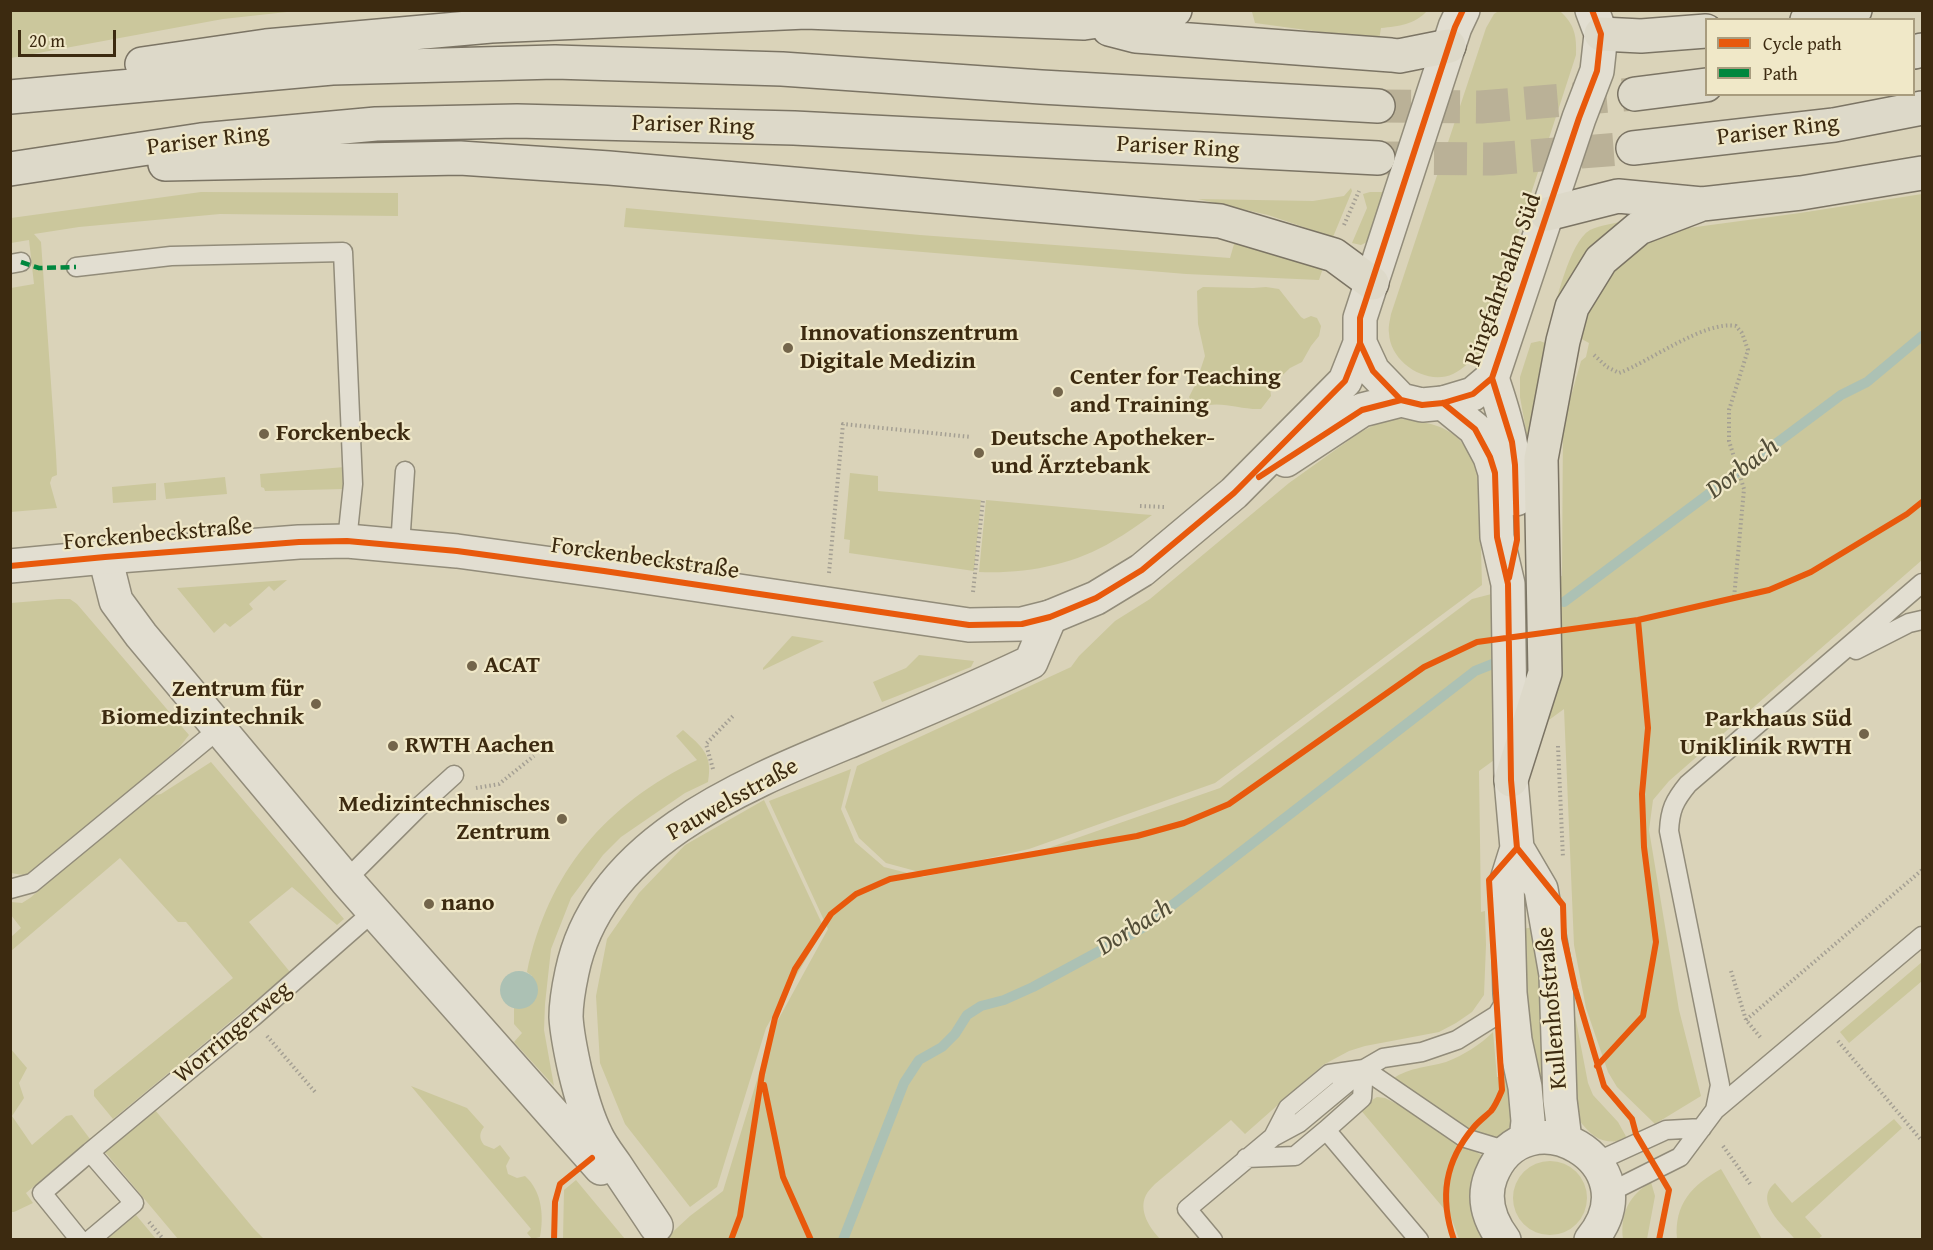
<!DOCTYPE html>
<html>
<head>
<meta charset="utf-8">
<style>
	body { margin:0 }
	#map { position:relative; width:1933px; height:1250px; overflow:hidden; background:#dad3b9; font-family:"Gentium Book Plus",serif }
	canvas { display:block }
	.frame { position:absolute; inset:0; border:12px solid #3c2a10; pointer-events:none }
	.legend { position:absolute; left:1705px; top:18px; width:210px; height:78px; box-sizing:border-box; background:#f0e8c8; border:2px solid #a89c7e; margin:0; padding:8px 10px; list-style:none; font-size:18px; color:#3c2a10 }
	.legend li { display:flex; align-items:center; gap:12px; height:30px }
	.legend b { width:30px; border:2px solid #a89c7e }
	.scale { position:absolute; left:18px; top:30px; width:98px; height:27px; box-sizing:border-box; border:3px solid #3c2a10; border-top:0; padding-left:8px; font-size:18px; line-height:21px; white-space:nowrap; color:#3c2a10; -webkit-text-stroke:4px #f0e8c8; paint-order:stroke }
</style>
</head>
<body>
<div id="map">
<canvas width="1933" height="1250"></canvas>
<div class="frame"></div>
<ul class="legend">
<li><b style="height:8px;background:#e8590c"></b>Cycle path</li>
<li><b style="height:8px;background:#00873e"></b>Path</li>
</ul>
<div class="scale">20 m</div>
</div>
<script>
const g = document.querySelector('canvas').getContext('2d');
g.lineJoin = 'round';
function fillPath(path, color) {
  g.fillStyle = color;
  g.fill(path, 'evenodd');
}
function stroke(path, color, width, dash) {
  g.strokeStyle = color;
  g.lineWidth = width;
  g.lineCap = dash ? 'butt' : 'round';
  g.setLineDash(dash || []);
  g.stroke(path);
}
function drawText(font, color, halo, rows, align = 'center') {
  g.font = font + ' "Gentium Book Plus",serif';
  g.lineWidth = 4.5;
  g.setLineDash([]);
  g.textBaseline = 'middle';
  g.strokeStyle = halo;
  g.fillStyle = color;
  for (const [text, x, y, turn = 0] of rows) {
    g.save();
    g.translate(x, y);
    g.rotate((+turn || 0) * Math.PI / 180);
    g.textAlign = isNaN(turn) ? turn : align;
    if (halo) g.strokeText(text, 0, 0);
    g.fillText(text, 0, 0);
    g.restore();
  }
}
fillPath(new Path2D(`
	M11 10H296V11L223 19 11 58Z
	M1500 10 1560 11C1574 24 1577 35 1576 55L1479 354C1471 361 1463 369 1453 374 1426 386 1390 362 1389 333 1388 327 1390 320 1391 314L1486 28 1494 14Z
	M1226 11H1427C1414 25 1399 26 1381 28L1379 40 1255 23 1252 12Z
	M1351 188 1352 191 1333 237 1268 215 1198 199 1313 201 1344 196Z
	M201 192 398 193V216L220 214 79 227 34 234 41 242 56 454 57 475 52 477 50 483 57 508 11 512V288L34 284 29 240 11 243V218Z
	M1370 192H1384L1367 242 1361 245 1352 243 1367 208 1363 194Z
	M1922 194V560L1669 781 1653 800 1649 830 1679 1010 1701 1096 1655 1124 1617 1087 1608 1072 1586 1008 1574 945 1564 709 1479 771 1481 912 1485 911 1486 945 1484 995 1472 1012 1456 1023 1439 1032 1365 1046 1349 1051 1323 1065 1245 1134 1231 1120 1155 1184C1152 1187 1148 1191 1146 1195 1138 1211 1150 1228 1160 1239L664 1240 690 1216 723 1191 772 1031 828 929 769 801 851 769 841 809 855 842 884 867 923 877 1034 853 1220 788 1472 599 1562 576 1563 424 1581 361 1586 357 1589 343 1578 337 1595 288 1629 250 1681 229 1800 213Z
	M1647 207 1558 332 1549 327C1556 304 1569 242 1590 230 1601 225 1615 223 1626 221V210Z
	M626 208 920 235 1230 258 1236 237 1323 268 1319 280 1186 274 624 227Z
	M1203 287 1253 288 1266 287 1279 289 1301 317 1304 319 1311 316 1317 318 1321 326 1319 336 1311 346 1302 362 1290 368 1270 387 1271 396 1261 409C1240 410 1221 400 1200 407L1191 401 1189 397 1196 383 1205 356 1198 324 1197 291Z
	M1540 341 1550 345 1528 442 1520 397V377L1531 343Z
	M1393 418C1440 423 1465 428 1479 478L1482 585 1215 783 1029 849 923 873 886 863 859 838 845 807 857 766 1071 667 1079 656 1115 621 1150 599 1289 483 1359 433 1382 421Z
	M345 467 344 489 265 491 264 488 261 487 260 474Z
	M850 473 878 476V491L981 500 974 571 849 553 850 540 844 539Z
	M225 477 227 494 166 499 164 483Z
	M156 483V500L113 503 112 487Z
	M986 500 1139 514 1152 515C1139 524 1126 534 1113 541 1074 565 1025 574 979 572Z
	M287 580 274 591 269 586 249 604 253 609 230 627 225 623 214 633 177 588Z
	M59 599H70L77 604 189 735 178 749 29 876 11 873V603Z
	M792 636 824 641 763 670V668Z
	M919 655 974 661 971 667 882 702 873 682 906 668Z
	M683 730C702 747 713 754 708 782L685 793 621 837 603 855 571 898 551 949 545 1004 544 1030 554 1086 514 1042 522 1033 514 1024V1008H519L532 976 527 972C548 872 605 805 697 760L676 736Z
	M211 762 344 919 337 925 292 887 249 922 290 972 113 1119 94 1096V1090L233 978 186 922H178L120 858 11 951V937L21 928 11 915V902L22 903 30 898 140 804 152 796 161 794Z
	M764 800 824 928 766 1028 717 1187 690 1207 625 1124 600 1063 596 996 607 939 639 893 685 845Z
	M1538 927 1548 1120H1543L1531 1073 1519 929Z
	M1563 953 1588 1083 1593 1095 1618 1122 1628 1140C1602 1145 1593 1138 1578 1119Z
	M1922 962V981L1849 1043 1840 1032Z
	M1493 1032 1497 1077 1512 1076 1514 1117 1506 1135 1493 1138 1479 1134 1389 1082C1406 1067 1426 1068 1446 1062 1464 1055 1480 1045 1493 1032Z
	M10 1048 27 1068 19 1083 24 1098 12 1116 32 1145 66 1116 72 1115 90 1139 26 1193 33 1203 14 1212H10Z
	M411 1086 467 1108 484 1127C479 1133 479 1139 484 1145L494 1149 500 1145 510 1158 506 1166 508 1174 517 1178 525 1176C542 1191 544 1216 540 1237L532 1239 527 1233 531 1229Z
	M1377 1097 1385 1098 1399 1105 1486 1158V1239H1459L1451 1217 1359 1108Z
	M155 1110 254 1229 264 1239H178L105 1152Z
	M1894 1119 1902 1128 1805 1217 1822 1236 1818 1239H1795C1783 1225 1753 1201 1775 1183L1792 1203Z
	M1513 1198a37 37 0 1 1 74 0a37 37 0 1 1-74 0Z
	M1721 1169 1762 1239H1677C1674 1204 1692 1185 1721 1169Z
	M576 1180 625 1239H563L564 1190Z
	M1651 1182 1655 1196 1647 1239H1623C1620 1214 1629 1195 1651 1182Z
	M136 1215 156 1239H107Z`), '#cbc79c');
fillPath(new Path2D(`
	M500 990a19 19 0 1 1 38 0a19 19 0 1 1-38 0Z`), '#acc1b4');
stroke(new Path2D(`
	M1564 602 1841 395 1867 382 1922 336
	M843 1240 904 1083 919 1060 942 1047 955 1034 967 1015 981 1006 1004 1000 1033 987 1144 927 1475 671 1500 661`), '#acc1b4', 10);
stroke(new Path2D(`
	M1378 106 1481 107 1635 94
	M1385 158 1492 159 1633 148`), '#bab197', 33, [33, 16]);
const service = new Path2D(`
	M10 264 21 262
	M76 267 171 256 343 252 353 484 347 541
	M400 546 405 471
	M1856 650 1909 623 1922 620
	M346 880 422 804 454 775
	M10 889 32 883 219 729
	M1715 1110 1720 1085 1669 831C1670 810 1674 801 1688 784L1922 583
	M1326 1130 1362 1098 1364 1069
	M1273 1137 1299 1123 1364 1069 1383 1058 1422 1052 1457 1040 1497 1015 1508 997
	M1246 1158 1295 1156 1326 1130 1419 1240
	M1596 1162 1666 1130 1702 1128
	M1608 1193 1680 1157 1715 1110 1922 936
	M80 1240 42 1193 90 1152
	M90 1240 134 1203 90 1152 252 1018 374 911
	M1213 1240 1187 1209 1273 1137 1288 1108 1329 1074 1364 1069 1465 1138 1508 1151`);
const minor = new Path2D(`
	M1492 378C1507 422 1515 452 1516 499
	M1443 403 1475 429 1490 457 1495 473 1497 537 1508 584 1511 780 1517 848 1507 880 1510 993 1515 1040 1525 1087 1528 1121 1526 1140
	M105 557 116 601 141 635 346 880 601 1168
	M1517 848 1541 889 1556 975 1560 1100 1565 1140
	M656 1226C643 1206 629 1186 616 1166 609 1156 601 1146 596 1135 586 1115 580 1092 575 1071 571 1053 567 1035 566 1017 566 1003 569 986 572 972 599 841 746 784 857 738 915 714 974 689 1031 662L1050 617
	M1504 1240C1489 1220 1482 1199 1491 1176 1525 1090 1655 1163 1591 1240`);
const tertiary = new Path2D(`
	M1463 10 1455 27 1360 318V343L1373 371 1401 400 1422 405 1443 403 1473 394 1492 378 1579 118 1597 71 1601 34 1592 10
	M1286 460 1362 410 1401 400
	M10 566 105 557 299 542 347 541 457 551 604 571 969 625 1022 624 1050 617 1096 598 1142 570 1234 493 1345 381 1360 343`);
const trunk = new Path2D(`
	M1807 20 1855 10
	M1109 29 1136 36 1391 55 1399 56 1449 46
	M1601 34 1641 36 1706 31
	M1914 52 1922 50
	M142 64 266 46 491 26 806 12 1084 23 1175 10
	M1635 94 1706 85
	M10 97 332 68 555 62 782 69 1041 87 1378 106
	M1633 148 1834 125 1922 108
	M165 164 460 158 609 168 1220 221 1334 255 1372 283
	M10 169 201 140 376 124 517 121 794 128 1378 158
	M1547 214 1618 196 1702 204 1801 193 1922 173
	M1511 780 1545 673 1541 459 1563 341 1572 307 1601 260 1639 228 1702 204`);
stroke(service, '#928c7a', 21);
stroke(minor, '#928c7a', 36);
stroke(tertiary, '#928c7a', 36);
stroke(trunk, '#7b7464', 36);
stroke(new Path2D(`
	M1344 225 1359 191
	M1594 355 1607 367 1619 373C1649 362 1705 320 1736 326L1742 333 1748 350 1729 410V441L1744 489 1734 598
	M1140 506 1165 507
	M829 573 843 424 971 437
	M973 592 983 500
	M1558 746 1563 858
	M713 769 706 744 733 716
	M476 788 499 784 534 756
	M1731 971 1746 1020 1761 1038
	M1746 1020 1922 870
	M267 1036 315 1092
	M1838 1041 1922 1141
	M1723 1146 1751 1185
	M149 1222 164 1240`), '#a49f93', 4, [1.5, 3]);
stroke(service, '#e2ded1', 18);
stroke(minor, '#e2ded1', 33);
stroke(tertiary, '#e2ded1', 33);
stroke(trunk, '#ddd9c9', 33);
stroke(new Path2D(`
	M21 262 39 268 76 267`), '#00873e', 4.5, [9, 4.5]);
stroke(new Path2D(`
	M1463 10 1455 27 1360 318V343L1373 371 1401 400 1422 405 1443 403 1473 394 1492 378 1579 118 1597 71 1601 34 1592 10
	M1492 378 1512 442 1515 465 1517 540 1509 578
	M1443 403 1475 429 1490 457 1495 473 1497 537 1508 584 1511 780 1517 848
	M1259 477 1362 410 1401 400
	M10 566 105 557 299 542 347 541 457 551 604 571 969 625 1022 624 1050 617 1096 598 1142 570 1234 493 1345 381 1360 343
	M1517 848 1563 905 1564 938 1575 988 1604 1086 1632 1119 1636 1134 1669 1190 1659 1240
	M1597 1066 1643 1016 1656 942 1644 847 1642 794 1648 728 1638 620
	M764 1085 783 1177 811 1240
	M554 1240 555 1202 560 1184 592 1158
	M731 1240 740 1216 762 1074 775 1018 795 969 831 914 856 894 890 879 1137 836 1184 823 1229 804 1424 667 1477 642 1638 620 1769 590 1811 572 1907 514 1922 502
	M1454 1240C1439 1197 1445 1161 1474 1127 1479 1121 1486 1116 1491 1111 1496 1105 1499 1097 1502 1090L1489 880 1517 848`), '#e8590c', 6);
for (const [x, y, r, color] of [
	[788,348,6,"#73654b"],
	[1058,392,6,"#73654b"],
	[264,434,6,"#73654b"],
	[979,453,6,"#73654b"],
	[472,666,6,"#73654b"],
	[316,704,6,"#73654b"],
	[1864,734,6,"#73654b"],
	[393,746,6,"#73654b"],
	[562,819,6,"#73654b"],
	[429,904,6,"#73654b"]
]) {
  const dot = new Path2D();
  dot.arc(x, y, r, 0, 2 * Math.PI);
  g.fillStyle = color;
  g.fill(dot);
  stroke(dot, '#f0e8c8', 2);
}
drawText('24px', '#3c2a10', '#f0e8c8', [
	["Pariser Ring",693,126,2],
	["Pariser Ring",1778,131,-7],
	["Pariser Ring",208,141,-7],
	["Pariser Ring",1178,148,3],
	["Ringfahrbahn Süd",1504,280,-70],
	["Forckenbeckstraße",158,535,-5],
	["Forckenbeckstraße",645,559,8],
	["Pauwelsstraße",733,800,-29],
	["Kullenhofstraße",1553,1008,-95],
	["Worringerweg",233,1033,-40]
]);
drawText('bold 24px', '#3c2a10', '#f0e8c8', [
	["Innovationszentrum",800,334],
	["Digitale Medizin",800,362],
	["Center for Teaching",1070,378],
	["and Training",1070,406],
	["Forckenbeck",276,434],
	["Deutsche Apotheker-",991,439],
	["und Ärztebank",991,467],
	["ACAT",484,666],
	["Zentrum für",304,690,"right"],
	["Biomedizintechnik",304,718,"right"],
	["Parkhaus Süd",1852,720,"right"],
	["Uniklinik RWTH",1852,748,"right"],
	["RWTH Aachen",405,746],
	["Medizintechnisches",550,805,"right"],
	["Zentrum",550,833,"right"],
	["nano",441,904]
], 'left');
drawText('italic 26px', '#534e38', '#f0e8c8', [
	["Dorbach",1743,469,-37],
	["Dorbach",1135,928,-32]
]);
</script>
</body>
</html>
